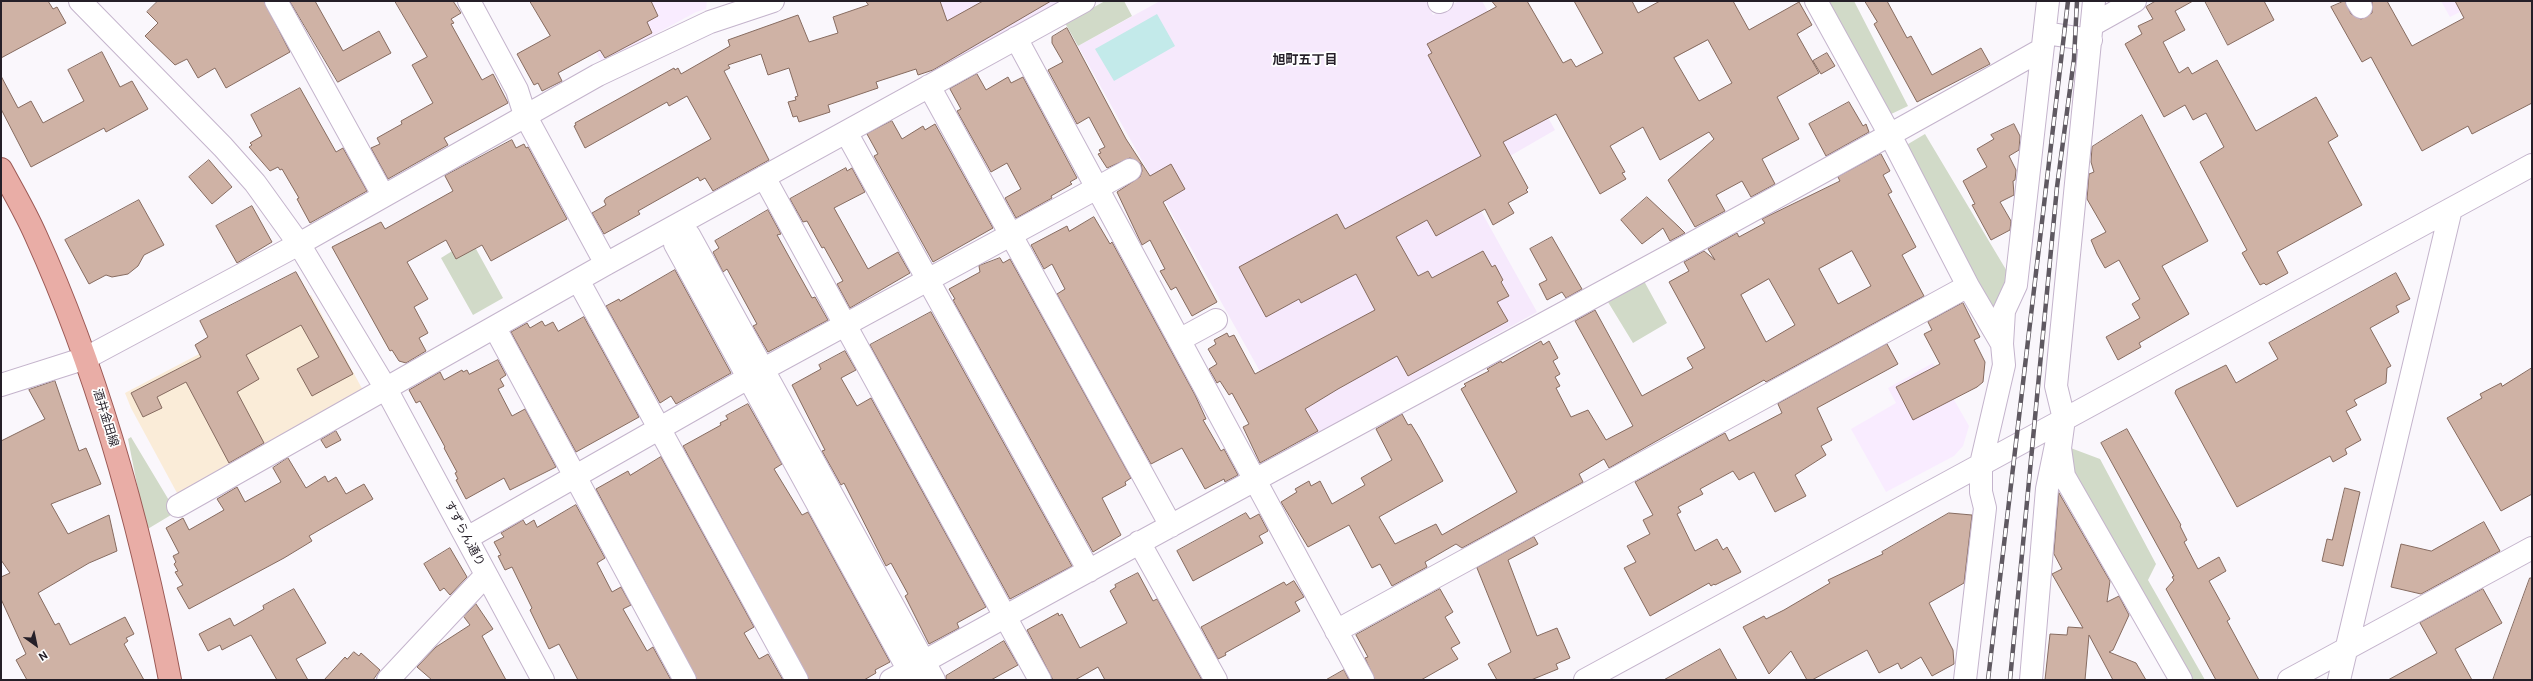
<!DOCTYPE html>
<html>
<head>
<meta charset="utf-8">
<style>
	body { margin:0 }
	#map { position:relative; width:2533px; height:681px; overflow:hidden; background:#faf7fc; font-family:Roboto,sans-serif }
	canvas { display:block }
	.frame { position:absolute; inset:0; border:2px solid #251f28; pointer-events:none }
	.north { position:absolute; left:16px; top:625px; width:40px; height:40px; -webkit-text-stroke:3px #fff; paint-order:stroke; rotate:147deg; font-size:11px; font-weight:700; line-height:16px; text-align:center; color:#251f28 }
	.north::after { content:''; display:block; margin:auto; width:14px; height:18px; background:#251f28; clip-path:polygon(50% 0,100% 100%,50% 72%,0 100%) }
</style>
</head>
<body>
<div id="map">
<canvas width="2533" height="681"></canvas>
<div class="frame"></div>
<div class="north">N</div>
</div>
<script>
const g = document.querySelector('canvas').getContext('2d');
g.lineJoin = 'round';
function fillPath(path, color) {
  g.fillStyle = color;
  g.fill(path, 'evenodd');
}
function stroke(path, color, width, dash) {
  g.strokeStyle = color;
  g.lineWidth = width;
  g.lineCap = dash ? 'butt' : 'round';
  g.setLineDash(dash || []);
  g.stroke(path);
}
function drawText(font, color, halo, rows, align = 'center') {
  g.font = font + ' Roboto,"Noto Sans JP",sans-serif';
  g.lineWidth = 3.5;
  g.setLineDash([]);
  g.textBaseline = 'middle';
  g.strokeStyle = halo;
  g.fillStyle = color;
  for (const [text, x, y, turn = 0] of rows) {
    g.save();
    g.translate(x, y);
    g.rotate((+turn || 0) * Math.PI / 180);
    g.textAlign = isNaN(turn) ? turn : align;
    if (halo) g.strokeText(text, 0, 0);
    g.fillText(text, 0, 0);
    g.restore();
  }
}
fillPath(new Path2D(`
	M568 1H707L706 9 696 12 602 63Z
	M2441 1H2482L2450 17Z
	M1933 363 1969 426 1963 446 1954 456 1886 492 1851 429 1896 403 1888 388Z`), '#f9ecff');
fillPath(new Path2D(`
	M311 295 365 394 186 494 177 493 131 408 125 393Z`), '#faecd8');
fillPath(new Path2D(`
	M909 1H1064L932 77Z
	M1160 1H1426L1433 15 1459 1H1482L1555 130 1465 182 1537 312 1300 443 1078 46Z`), '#f6e9fc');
fillPath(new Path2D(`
	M1105 1H1124L1132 16 1078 46 1065 23Z
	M1829 1H1854L1908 106 1887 116Z
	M1925 134 2008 273 2003 303 1990 313 1898 150Z
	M465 229 503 298 473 315 441 258 457 248Z
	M1644 281 1667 323 1633 343 1608 302Z
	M131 437 176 512 146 530 128 439Z
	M2068 447 2100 459 2156 564 2148 580 2205 680H2186L2067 467Z`), '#d1dac8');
fillPath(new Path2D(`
	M1157 14 1175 46 1114 81 1095 49Z`), '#c3eaea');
const building = new Path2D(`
	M1 1H48L53 9 57 7 66 23 1 58Z
	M158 1H264L290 52 226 88 215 68 198 78 187 59 175 65 145 36 158 23 147 12Z
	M290 1H315L343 51 379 31 391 53 338 82Z
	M395 1H453L461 13 451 19 454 23 451 24 482 80 493 74 508 103 444 138 448 145 388 179 371 148 380 144 377 138 402 124 401 121 433 103 412 65 427 57Z
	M530 1H651L658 16 647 22 652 33 605 58 600 50 558 73 562 81 542 91 538 83 534 85 517 54 550 36Z
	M866 1H940L947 21 983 1H1051L933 70 918 75 916 69 876 82 878 88 828 105 830 112 799 122 797 116 793 117 788 102 796 100 795 97 798 96 789 68 768 75 761 54 728 65 730 68 724 71 769 160 713 191 705 178 700 181 698 177 638 211 640 214 604 234 592 213 606 205 604 201 606 198 711 139 687 96 669 106 667 102 585 148 574 126 576 125 575 123 674 68 675 70 678 68 681 74 730 46 728 40 798 15 809 42 838 33 833 17 868 5Z
	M1492 1H1527L1563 63 1571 59 1576 67 1603 53 1574 1H1632L1638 13 1660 1H1733L1749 30 1799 2 1812 25 1797 34 1819 73 1777 97 1799 139 1762 159 1775 184 1751 197 1742 181 1716 195 1725 211 1695 227 1668 180 1714 139 1709 132 1660 160 1643 127 1610 146 1625 172 1622 173 1626 179 1600 194 1556 114 1503 142 1528 188 1526 190 1528 192 1508 203 1514 213 1493 225 1485 209 1436 236 1427 220 1396 237 1418 276 1428 271 1432 278 1483 251 1492 267 1495 265 1503 280 1501 282 1509 296 1497 302 1508 321 1408 376 1397 356 1338 389 1305 409 1318 431 1260 463 1243 427 1249 424 1232 393 1229 395 1220 381 1217 383 1209 369 1217 364 1208 349 1216 344 1214 340 1227 333 1229 337 1234 335 1255 374 1375 310 1356 274 1301 303 1299 299 1266 317 1239 267 1337 214 1345 229 1481 156 1428 55 1432 53 1427 44 1496 7ZM1708 40 1732 83 1699 101 1674 58Z
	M1865 1H1887L1907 38 1911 36 1932 75 1981 48 1990 64 1917 102 1874 24 1877 22Z
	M2156 1H2193L2175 11 2185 30 2163 42 2179 73 2188 67 2192 74 2217 60 2256 131 2316 97 2338 136 2328 142 2362 205 2277 252 2288 273 2266 285 2264 283 2260 285 2242 253 2247 250 2200 162 2224 147 2206 113 2193 120 2185 105 2164 117 2125 44 2142 34 2138 26 2153 19 2146 7Z
	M2205 1H2264L2274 20 2228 45Z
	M2345 1 2351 14 2361 19 2372 13V1H2387L2412 46 2464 18 2455 1H2532V103L2472 134 2468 126 2422 151 2371 57 2362 62 2331 7Z
	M1067 28 1126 139 1150 176 1171 164 1185 189 1163 202 1217 302 1192 316 1176 287 1171 290 1160 271 1165 269 1150 240 1142 245 1117 192 1140 177 1142 171 1141 164 1130 158 1107 168 1098 154 1101 153 1099 150 1105 147 1089 117 1077 124 1048 70 1063 62 1052 43V37Z
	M102 52 120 87 132 81 148 109 106 132 104 128 31 167 1 109V76L18 108 31 101 43 123 84 101 68 70Z
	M1827 53 1835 66 1821 74 1813 61Z
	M977 74 986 90 1008 77 1011 83 1023 77 1077 178 1070 182 1072 184 1051 196 1052 198 1016 218 1005 198 1021 189 1007 163 991 172 957 111 961 109 950 89Z
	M300 88 336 152 343 148 367 191 310 223 297 199 299 198 282 169 280 170 278 167 270 171 249 147 252 145 250 143 262 136 251 115Z
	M1849 102 1863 126 1866 124 1869 132 1826 156 1809 124Z
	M2142 115 2208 241 2162 266 2189 314 2139 343 2141 347 2118 360 2106 337 2140 318 2132 304 2140 299 2119 260 2105 268 2097 254 2091 240 2106 232 2087 199 2089 174 2094 172 2091 162 2092 147Z
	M892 121 902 139 923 126 925 130 935 124 993 228 933 262 874 156 878 154 867 134Z
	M2014 124 2020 136 2019 150 2009 156 2016 170 2015 180 2013 181 2014 195 2000 202 2011 221 2010 230 1991 240 1972 205 1975 204 1963 181 1987 167 1977 149 1994 139 1991 135Z
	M512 140 516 148 524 144 526 148 528 147 567 219 491 261 482 245 456 259 446 240 407 262 428 299 414 307 428 333 419 338 426 351 406 363 399 361 392 350 390 351 332 247 381 222 385 229 453 191 445 176Z
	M1881 154 1890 171 1883 175 1892 192 1888 194 1916 247 1902 255 1924 296 1766 382 1764 380 1609 468 1604 459 1579 474 1583 482 1462 548 1456 544 1425 562 1427 567 1392 586 1380 564 1372 568 1349 525 1308 547 1281 502 1297 492 1295 489 1309 481 1311 486 1320 481 1332 504 1365 485 1361 478 1392 460 1376 429 1402 414 1408 425 1411 424 1419 437 1443 481 1379 517 1395 544 1436 524 1442 535 1517 492 1461 389 1466 386 1464 384 1489 371 1487 369 1501 361 1502 363 1541 341 1543 345 1549 341 1558 358 1553 361 1560 374 1555 377 1560 386 1556 388 1571 417 1588 410 1606 440 1633 426 1575 321 1595 310 1642 396 1693 368 1687 358 1705 348 1669 282 1689 271 1684 262 1704 251 1715 260 1708 249 1737 233 1739 237 1765 223 1762 219 1840 181 1838 177ZM1852 251 1871 286 1838 304 1819 269ZM1769 279 1795 325 1766 342 1741 295Z
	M209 160 232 187 212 204 189 177Z
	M846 168 847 171 852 168 865 192 834 208 868 269 898 252 910 273 850 308 837 284 843 281 824 247 822 248 807 221 803 222 790 199Z
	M1647 197 1679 227 1685 233 1670 241 1663 228 1642 244 1621 220Z
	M139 200 164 245 144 255 138 266 128 274 112 277 106 275 89 284 65 240Z
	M252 206 272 242 237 263 216 226Z
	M768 210 781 234 777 235 793 264 812 298 815 297 828 320 768 352 753 326 757 324 727 269 723 272 713 252 719 248 715 241Z
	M1094 217 1110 244 1112 242 1195 395 1206 419 1203 420 1221 451 1224 449 1238 475 1225 482 1224 479 1205 489 1182 448 1151 464 1057 294 1065 289 1052 264 1044 269 1031 245 1067 226 1069 231Z
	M1552 237 1582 289 1566 298 1562 292 1547 300 1539 284 1547 280 1530 249Z
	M1000 258 1003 263 1010 259 1131 478 1125 482 1126 485 1102 498 1121 535 1093 552 953 300 955 299 949 289 980 272 979 266Z
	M675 270 731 373 676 404 671 396 660 403 606 306 619 299 620 301Z
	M296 272 353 374 312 396 297 369 319 357 301 325 246 355 259 379 237 392 264 443 229 463 186 382 157 397 162 408 143 417 131 393 201 357 195 345 208 337 200 321Z
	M2396 273 2410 299 2396 306 2399 312 2370 328 2391 366 2387 368 2386 383 2354 400 2357 405 2346 411 2361 440 2345 449 2347 454 2333 462 2330 456 2237 507 2175 393 2176 390 2226 365 2236 383 2278 359 2269 343Z
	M1963 303 1980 337 1974 340 1985 362 1983 382 1977 387 1913 420 1896 387 1940 364 1924 334 1932 330 1928 322Z
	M931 312 1072 566 1010 599 870 345Z
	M584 317 639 417 576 452 511 332 527 323 530 328 542 321 545 326 553 322 558 331Z
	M1887 344 1898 364 1817 408 1832 440 1821 446 1826 455 1795 475 1806 496 1775 512 1754 472 1739 480 1733 471 1700 489 1703 494 1678 507 1681 512 1677 514 1695 551 1717 539 1723 550 1727 547 1741 572 1715 585 1714 584 1711 586 1709 583 1650 616 1624 568 1636 562 1627 546 1650 534 1643 520 1653 515 1635 482 1725 433 1729 441 1782 413 1778 404Z
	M845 351 856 370 841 378 857 406 871 398 986 607 957 623 959 628 929 644 905 596 908 594 891 563 886 566 844 483 841 485 822 451 825 450 792 385 821 369 819 365Z
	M498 360 506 375 500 379 504 386 498 389 512 416 525 409 556 467 510 490 504 478 466 499 456 480 458 479 455 473 457 472 444 448 445 447 420 401 416 403 409 390 440 372 444 380 462 370 463 372 467 370 469 374Z
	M2532 368V494L2501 511 2447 418 2482 398 2480 394 2501 383 2502 386Z
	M55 381 79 451 86 448 101 484 51 504 68 534 109 515 117 551 89 563 38 593 55 625 59 623 70 645 125 617 134 634 126 638 128 641 124 644 144 680H27L16 660 26 654 1 599V577L10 573 1 560V441L45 419 29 390Z
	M748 404 782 464 774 469 802 515 808 512 890 662 875 670 876 673 864 680H809L683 446 721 425 720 423 728 419 726 416Z
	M2127 429 2181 525 2180 526 2187 540 2184 542 2198 569 2219 557 2226 571 2209 581 2230 619 2227 621 2259 680H2216L2166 589 2174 580 2172 577 2174 576 2101 443Z
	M336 431 341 440 326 448 321 440Z
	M661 457 754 627 744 633 759 659 768 654 783 680H697L596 489 628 471 630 475Z
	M288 458 306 488 325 476 328 482 336 477 346 494 364 484 373 499 309 536 312 541 284 558 189 609 177 588 183 585 175 572 178 571 174 564 176 562 173 556 179 553 166 528 183 518 189 530 224 510 217 499 237 487 245 502 281 482 273 468Z
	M2345 488 2360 492 2343 566 2322 561 2327 539 2332 540Z
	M2059 493 2110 581 2107 602 2119 596 2129 615 2113 650 2109 652 2136 663 2146 680H2113L2089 635 2085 680H2045L2050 634 2067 635 2068 627 2083 628 2052 574 2062 569 2054 554Z
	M576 505 605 558 597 563 612 592 621 587 631 605 623 609 647 651 653 647 671 680H578L559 644 549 649 530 610 532 608 512 567 505 570 498 556 501 555 494 542 504 537 501 533 523 520 526 525 534 520 537 527Z
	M1246 513 1250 519 1259 514 1268 531 1259 536 1263 543 1193 581 1177 551Z
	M1949 513 1972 515 1964 583 1929 603 1953 650 1954 664 1932 676 1921 657 1901 669 1898 663 1879 673 1867 650 1812 680H1807L1791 651 1769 674 1743 627 1764 616 1766 619 1784 610 1830 583 1828 580 1883 554 1882 552Z
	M2484 522 2500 551 2421 594 2391 587 2401 544 2431 551Z
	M1534 537 1538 544 1508 560 1537 636 1557 628 1570 658 1556 664 1558 669 1531 680H1497L1488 664 1511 652 1477 568Z
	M450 548 467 577 450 595 444 588 440 591 424 564Z
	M1138 573 1153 601 1157 599 1202 680H1105L1098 667 1075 680H1053L1027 630 1058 613 1059 616 1062 614 1080 648 1127 623 1110 591 1116 587 1115 585Z
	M2530 578H2532V680H2493Z
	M1294 581 1304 597 1295 602 1300 611 1225 653 1226 655 1218 659 1201 627 1284 582 1286 585Z
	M294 589 326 643 296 659 308 680H277L251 635 222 650 220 645 208 651 199 634 230 618 234 626 264 609 263 606Z
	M1440 589 1453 612 1445 617 1460 643 1451 648 1458 659 1421 680H1375L1365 658 1368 657 1356 635Z
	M2483 589 2502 623 2455 649 2472 680H2388L2437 653 2420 623Z
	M476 604 493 629 482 636 506 680H432L417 667 436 647 470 625 464 617Z
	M1004 641 1018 665 991 680H946V676Z
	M1720 649 1737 680H1664Z
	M354 652 359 656 361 653 380 670 373 680H324L345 657 347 659Z
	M1344 670 1349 680H1326Z`);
fillPath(building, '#cfb2a5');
stroke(building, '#866b60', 1);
const minor = new Path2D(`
	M80 1 223 147 255 183 299 244 385 387 543 680
	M276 1 383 195
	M469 1 517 90 525 115 606 264
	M1816 1 1890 135 1968 286 2002 344 2004 365 1981 464V492L1985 508 1965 680
	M2094 1 2056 386 2064 419 2060 448 2064 476 2181 680
	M2357 1 2361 7
	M1439 2 1442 1
	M2092 25 2135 1
	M2045 33 2091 40
	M1016 38 1363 680
	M929 86 1171 526
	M846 132 1089 571
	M764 177 1040 680
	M578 280 797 680
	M495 328 685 680
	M1181 339 1216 320
	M2002 344 2004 311 2016 285 2048 1
	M1 385 86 358 299 244 598 75 710 22 773 1
	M178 506 606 264 1084 1
	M467 538 762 370 1130 170
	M1139 542 1216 680
	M1336 631 1968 286
	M388 680 486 575
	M891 680C1272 466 1660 266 2041 50
	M914 680 675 244 676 227 689 235 934 680
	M1585 680 2532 165
	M2031 680 2047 489 2056 445
	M2289 680 2532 548
	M2339 680 2451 209`);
const major = new Path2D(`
	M1 169C13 191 26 213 36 236 100 377 141 528 170 680`);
stroke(minor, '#c4b4cc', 24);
stroke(major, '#9b5854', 24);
stroke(minor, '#fff', 22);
stroke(major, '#e9ada6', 22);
const rail = new Path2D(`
	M1988 680 2068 1
	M2010 680 2057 187 2074 59 2077 1`);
stroke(rail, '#5f5961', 4.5);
stroke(rail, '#fff', 3, [9]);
drawText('12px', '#251f28', '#fff', [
	["酒井金田線",105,418,73],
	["すずらん通り",464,534,62]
]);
drawText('bold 13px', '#251f28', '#fff', [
	["旭町五丁目",1305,61]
]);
</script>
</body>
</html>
